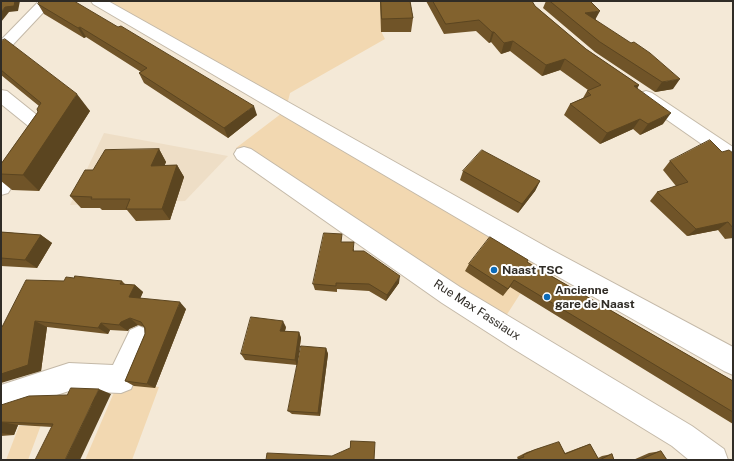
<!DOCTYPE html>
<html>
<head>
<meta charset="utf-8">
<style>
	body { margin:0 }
	#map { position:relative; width:734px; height:461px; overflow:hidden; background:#f4e9d7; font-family:"Public Sans",sans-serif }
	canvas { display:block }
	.frame { position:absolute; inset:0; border:2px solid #302c26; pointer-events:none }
</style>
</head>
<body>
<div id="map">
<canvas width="734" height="461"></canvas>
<div class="frame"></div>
</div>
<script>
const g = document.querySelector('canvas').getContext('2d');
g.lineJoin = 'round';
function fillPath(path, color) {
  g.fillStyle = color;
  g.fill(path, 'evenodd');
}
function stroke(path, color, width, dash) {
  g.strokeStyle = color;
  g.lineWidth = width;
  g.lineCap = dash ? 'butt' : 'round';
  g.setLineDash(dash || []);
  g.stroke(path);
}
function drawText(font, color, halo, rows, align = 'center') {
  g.font = font + ' "Public Sans",sans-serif';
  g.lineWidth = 4;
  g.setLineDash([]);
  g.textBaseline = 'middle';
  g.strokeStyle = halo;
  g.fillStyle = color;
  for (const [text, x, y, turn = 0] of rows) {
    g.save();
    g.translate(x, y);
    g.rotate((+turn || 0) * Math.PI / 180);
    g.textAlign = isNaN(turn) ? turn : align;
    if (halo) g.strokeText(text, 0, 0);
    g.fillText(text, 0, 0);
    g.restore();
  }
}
fillPath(new Path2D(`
	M104 133 228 156 185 201 70 205Z`), '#eedec6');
fillPath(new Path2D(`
	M97 1H400L381 11 382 33 385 39 290 93 286 109 542 256 531 277 504 319 236 148 286 110Z
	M135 385 159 387 132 460H85L115 390 126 391Z
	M41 425 28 460H6L19 426Z`), '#f2d8b1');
const minor = new Path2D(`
	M39 1H54L6 52 1 54V40Z
	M91 1H108L550 249 733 347V375L724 371 534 263 93 4Z
	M1 90 7 91 48 124 51 128 8 193 1 195V171L32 129 1 104Z
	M646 91 652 93 733 147V163L726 161 640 101 637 97 640 93Z
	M244 147 251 149 460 287 692 426 724 449 728 460H689L672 446 512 348 442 303 237 159 234 154 237 149Z
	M139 326 148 330 152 339 131 389 121 393 69 391 1 413V385L69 363 113 365 130 330Z`);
stroke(minor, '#c4b9a8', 2);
fillPath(minor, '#fff');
fillPath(new Path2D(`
	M380 1H410L413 18 411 32H381Z
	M426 1H532L535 6 586 49 639 85 637 89 663 124 640 135 633 129 600 144 564 115 570 104 583 98 587 91 588 90 560 70 542 76 510 51 501 54 491 42 489 43 476 31 444 34Z
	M546 1H590L596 20 673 89 655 92 595 52 543 8Z
	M38 4 257 115 228 138 144 83 139 73 141 72 86 37 84 38 44 14Z
	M1 41 90 111 39 191 12 190 1 181V164L38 112 39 106 1 75Z
	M159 149 166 162 164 166 177 165 184 177 170 220 136 221 127 210H102L100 208H81L70 196 93 170Z
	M722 152 733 153V238L725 239 718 230 687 236 650 201 657 192 676 186 663 170 670 161Z
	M463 171 540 181 535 191 518 213 460 180Z
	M1 232 41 235 52 243 37 268 1 266Z
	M343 242 354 249V251L399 283 386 301 369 291 337 289V292L315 290 313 284Z
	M527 262 733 381V424L510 287 503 296 465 271 469 264Z
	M74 278 122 281 125 284 135 285 143 292 140 298 186 309 155 388 134 386 125 381 145 334 144 327 138 325 129 329 128 331 110 330 108 334 47 327 41 371 2 327 64 281Z
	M286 327 285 331 299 332 301 338 298 361 326 348 328 354 320 416 292 414 288 411 297 365 245 360 241 354Z
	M111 394 52 427 18 425 14 435 1 436V405Z
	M559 442 565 453 581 447 590 444 598 458 602 456 612 454 614 460H514L518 459 517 457 527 452Z
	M661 451 667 460H633L649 453Z`), '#705428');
fillPath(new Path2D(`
	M15 1H20L18 11 9 12 1 22V12L5 7Z
	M600 11 595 20 585 13Z
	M80 27 86 37 84 38 78 28Z
	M492 32H494L491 42 489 43Z
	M513 41 510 51 501 54 504 43Z
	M565 59 560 70 542 76 546 65Z
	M680 79 673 89 655 92 662 82Z
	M639 85 632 96 634 86Z
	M77 94 90 111 39 191 23 175Z
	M254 106 257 115 228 138 224 128Z
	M671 113 663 124 640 135 648 124Z
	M640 119 633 129 600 144 607 133Z
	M159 149 166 162 159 179 151 166Z
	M177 165 184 177 170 220 162 209Z
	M540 181 535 191 518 213 522 204Z
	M728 222 718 230 687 236 696 229Z
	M41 235 52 243 37 268 25 260Z
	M400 276 399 283 386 301 387 295Z
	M135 285 143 292 138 304 129 297Z
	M180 302 186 309 155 388 147 384Z
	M130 318 138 325 129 329 128 331 119 325 121 322Z
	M35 321 47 327 41 371 1 383V374Z
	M283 321 286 327 283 337 280 331Z
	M101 323 110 330 108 334 98 328Z
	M299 332 301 338 297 365 295 360Z
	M326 348 328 354 320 416 318 413Z
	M99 389 111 394 80 460H65Z
	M1 422 18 425 14 435 1 433Z`), '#5b4520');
const building = new Path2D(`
	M1 1H15L14 6 5 7 1 12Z
	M40 1H74L118 27 121 26 254 106 224 128 139 73 147 68 80 27 78 28 38 4Z
	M381 1H410L413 18 382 19Z
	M433 1H532L535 6 586 49 639 85 634 86 671 113 648 124 640 119 607 133 570 104 591 95 587 91 601 85 565 59 546 65 513 41 504 43 494 32H492L479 20 446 24Z
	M550 1H590L600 11 585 13 631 43 634 42 650 53 680 79 662 82 600 42Z
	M5 39 77 94 23 175 1 174V164L38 112 37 109 41 103 1 70V41Z
	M710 140 722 152 729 150 733 153V228L728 222 696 229 657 192 688 182 670 161Z
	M159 149 151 166 177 165 162 209H126L130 199H91L92 197 70 196 85 170H93L105 150Z
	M482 150 540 181 522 204 463 171Z
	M1 232 41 235 25 260 1 258Z
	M324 233 342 234 341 242H354L353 251H364L400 276 387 295 369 284 336 283V286L313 284Z
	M490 237 528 260 527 262 733 381V412L514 280 508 289 469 264Z
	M75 276 122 281 120 284 135 285 129 297 180 302 147 384 125 381 145 334V328L141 322 130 318 121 322 119 325 101 323 98 328 35 321 28 365 1 374V327H2L26 280 64 281 66 277 74 278Z
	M251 317 283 321 280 331 299 332 295 360 241 354Z
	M301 346 326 348 318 413 288 411Z
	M71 388 99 389 65 460H35L53 424 1 422V423V405L29 396 67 395Z
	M351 441 375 442 374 460H266L267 453 332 456 350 448Z
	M559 442 565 454 590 444 599 460H515L524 457 523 455 534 450Z
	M661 451 667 460H640Z
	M612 454 614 460H600Z`);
fillPath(building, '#82622e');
stroke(building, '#5b4520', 1);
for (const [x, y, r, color] of [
	[494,270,4,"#0c6bb8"],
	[547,297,4,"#0c6bb8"]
]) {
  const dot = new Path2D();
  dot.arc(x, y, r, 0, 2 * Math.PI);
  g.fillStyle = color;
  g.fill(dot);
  stroke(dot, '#fff', 1.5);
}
drawText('bold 12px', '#302c26', '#fff', [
	["Naast TSC",502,270],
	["Ancienne",555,290],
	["gare de Naast",555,304]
], 'left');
drawText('12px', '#302c26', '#fff', [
	["Rue Max Fassiaux",477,310,33]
]);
</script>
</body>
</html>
